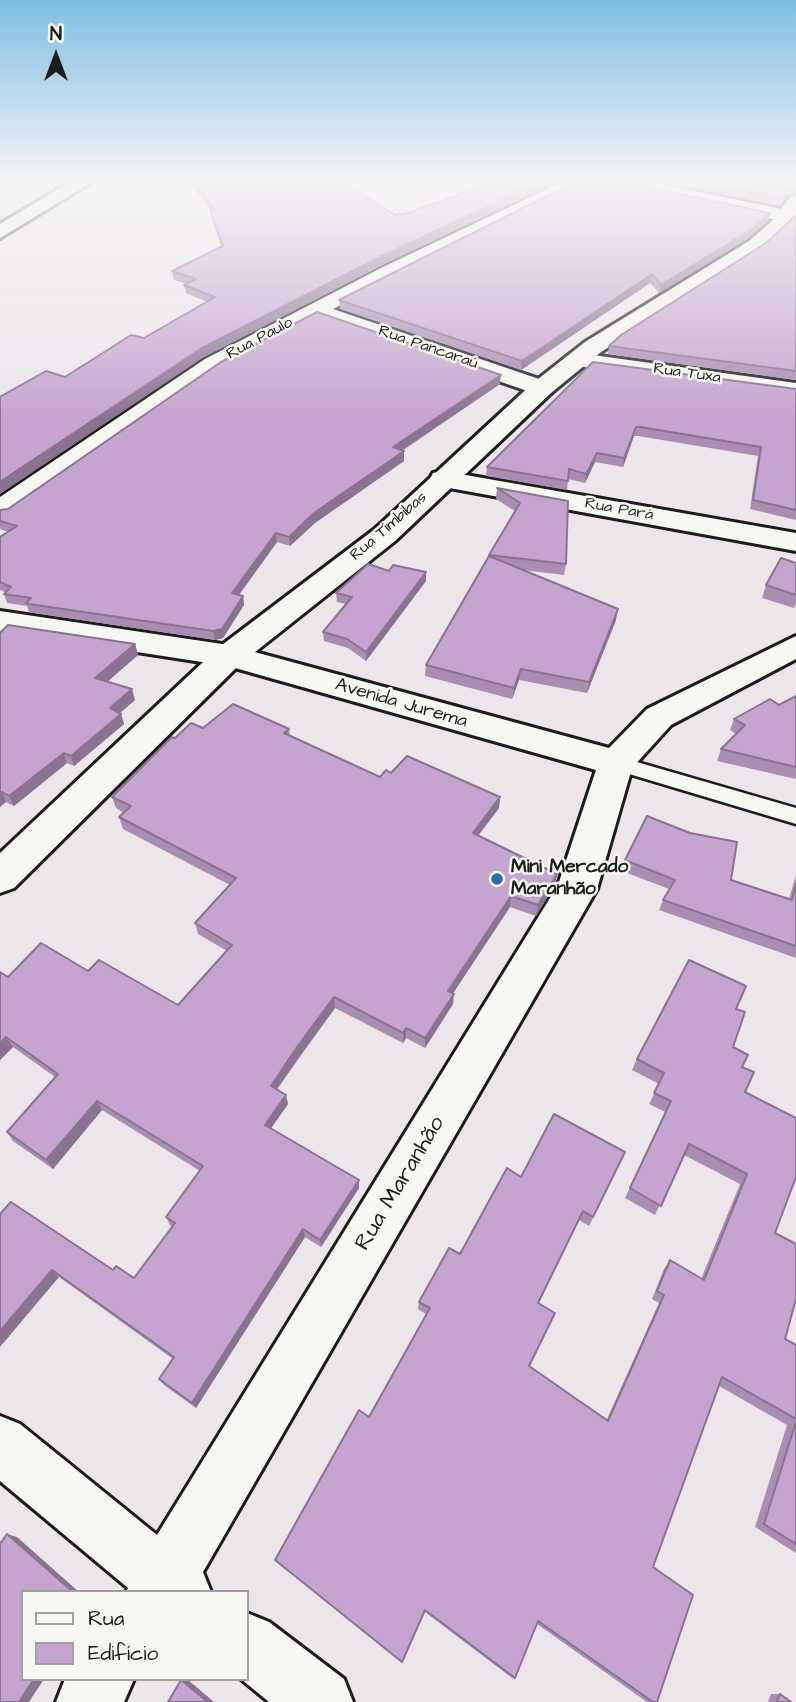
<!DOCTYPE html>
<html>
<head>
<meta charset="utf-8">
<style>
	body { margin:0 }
	#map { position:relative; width:796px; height:1702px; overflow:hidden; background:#ece6eb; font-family:"Architects Daughter",sans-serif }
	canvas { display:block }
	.legend { position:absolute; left:21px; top:1590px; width:228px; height:91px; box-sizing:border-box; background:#f6f6f2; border:2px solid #9f9f9c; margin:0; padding:9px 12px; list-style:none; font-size:21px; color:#1c1c1c }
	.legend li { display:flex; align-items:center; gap:14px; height:35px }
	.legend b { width:35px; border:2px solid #9f9f9c }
	.north { position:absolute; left:21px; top:21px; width:70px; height:70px; -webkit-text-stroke:5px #f6f6f2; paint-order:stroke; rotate:0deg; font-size:19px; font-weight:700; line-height:28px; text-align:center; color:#1c1c1c }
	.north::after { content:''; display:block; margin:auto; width:24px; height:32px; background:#1c1c1c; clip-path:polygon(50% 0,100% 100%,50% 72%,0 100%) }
</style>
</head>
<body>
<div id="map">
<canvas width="796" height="1702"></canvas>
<ul class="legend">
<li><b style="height:9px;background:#f6f6f2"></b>Rua</li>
<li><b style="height:19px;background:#c5a4cf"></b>Edifício</li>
</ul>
<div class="north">N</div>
</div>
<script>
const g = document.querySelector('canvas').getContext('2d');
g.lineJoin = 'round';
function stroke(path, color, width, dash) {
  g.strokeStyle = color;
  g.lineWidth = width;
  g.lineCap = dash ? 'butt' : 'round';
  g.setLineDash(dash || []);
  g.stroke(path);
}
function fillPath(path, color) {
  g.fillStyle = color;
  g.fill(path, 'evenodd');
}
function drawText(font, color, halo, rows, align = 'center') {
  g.font = font + ' "Architects Daughter",sans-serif';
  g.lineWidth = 5;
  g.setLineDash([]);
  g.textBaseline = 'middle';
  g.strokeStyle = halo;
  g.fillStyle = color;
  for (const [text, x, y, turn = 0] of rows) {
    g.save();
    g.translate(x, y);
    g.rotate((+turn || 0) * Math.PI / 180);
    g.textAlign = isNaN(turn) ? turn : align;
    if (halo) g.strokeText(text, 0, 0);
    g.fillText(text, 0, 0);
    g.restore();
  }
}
const service = new Path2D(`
	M616 756 796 808V824L609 768 606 763 609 758Z`);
const minor = new Path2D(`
	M70 182H92L0 238V224Z
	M562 182H586L333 309 551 383 554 388 551 393H533L317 318 221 369 10 516 0 518V497L205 359 383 267Z
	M613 182H649L787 210 796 217 787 222 622 187Z
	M578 353 796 383V397L570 365 566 360 570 355Z
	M0 611 229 645 609 748 647 709 796 636V659L671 725 632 768 597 889 203 1572 211 1592H126L128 1588 0 1481V1416L20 1424 157 1535 558 885 596 770 228 666 0 631Z
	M247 1613 269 1622 344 1679 353 1702H269L241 1679H247Z
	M65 1679H134L124 1702H56Z`);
const tertiary = new Path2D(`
	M443 471 796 533V551L433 485 430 479 433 473Z`);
const secondary = new Path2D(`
	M796 196V215L763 249 601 352 551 393 395 541 240 664 14 888 0 893V853L218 648 375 529 533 383 585 342 749 241 774 219 789 198Z`);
stroke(service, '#1c1c1c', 5);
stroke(minor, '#1c1c1c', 6);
stroke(tertiary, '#1c1c1c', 6);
stroke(secondary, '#1c1c1c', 6);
fillPath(service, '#f6f6f2');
fillPath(minor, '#f6f6f2');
fillPath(tertiary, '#f6f6f2');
fillPath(secondary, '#f6f6f2');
fillPath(new Path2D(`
	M188 182H343L395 215 408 213 466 192 484 182H556L382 265 204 357 65 377 144 338 207 302 186 293 184 285 186 284 174 280 172 271 221 246 211 217V210Z
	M663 182H796L788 195 780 206Z
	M796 215V380L608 354 609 346 766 243Z
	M768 221 747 239 659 293 650 283 521 370 340 309 339 300Z
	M593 362 796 389V520L750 509 758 456 638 436H634L623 467 595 462 585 483 568 479 567 490 486 476 487 467Z
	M500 384 402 451 404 461 315 523 290 546 277 542 239 595 243 596 244 605 223 638 215 640 33 613 29 612 27 606 7 603 4 594 5 592 0 590V537L8 532 0 529V510L8 509Z
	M497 488 568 501 566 564 564 575 523 570 616 620 587 693 519 680 512 699 425 676 426 665 515 511 496 499Z
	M796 563V604L794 608 762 598 766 585Z
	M389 571 426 572V581L366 661 348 648 324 641 323 632 346 604 337 602 336 593Z
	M0 633 135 644 138 655 107 682 135 700 120 713 121 714 124 724 74 766 67 763 14 806 6 802 0 807Z
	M796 696V779L717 761 721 749 736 734 730 730 734 719 779 705Z
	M203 728 289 729 290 736 380 777 391 773 500 797 499 808 478 835 557 874 555 885 536 916 510 907 453 993V1004L425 1048 406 1038 403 1043 335 1008 277 1089 286 1095 288 1104 271 1128 359 1188 321 1247 305 1237 196 1408 164 1385 159 1379 173 1359 59 1277 0 1214 113 1270 134 1278 173 1227 170 1225 166 1217 200 1171 102 1110 53 1169 13 1141 7 1132 55 1077 13 1047 0 1060V972L8 977 88 971 178 1005 227 951 198 934 195 923 230 885 123 829 119 817 124 813 116 808 112 797 175 738Z
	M625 860 731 880 789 899 796 875V958L659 910 663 900 669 889 622 871Z
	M736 1009 733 1047 742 1067 745 1092 775 1233 785 1339 796 1345V1553L755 1527 787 1425 719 1386 653 1567V1702H647L537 1624 515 1678H512L425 1612 369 1417 426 1314 418 1309 419 1302 460 1254 521 1177 620 1162 589 1226 579 1220 538 1303 529 1366 607 1419 659 1303 652 1299 664 1269 670 1260 701 1279 740 1184 684 1155 655 1215 625 1198 665 1112 649 1104 659 1084 632 1070 637 1059Z
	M771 1694H780L791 1702H768Z`), '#a98db2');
fillPath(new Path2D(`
	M540 182H556L382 265 204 357 0 494V482L202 348 382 256Z
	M796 187V194L788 195 780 206 782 198 790 188Z
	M770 213 768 221 747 239 659 293 661 285Z
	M652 274 650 283 521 370 522 361Z
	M501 375 500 384 393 456V447Z
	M636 427 634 436 623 467 624 458Z
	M404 451V461L315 523 290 546 289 537 314 513Z
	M597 453 595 462 585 483 586 474Z
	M276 533 277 542 233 603 232 593Z
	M426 572V581L366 661V652Z
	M243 596 244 605 223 638 215 640 213 631Z
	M618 609 616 620 587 693 589 682Z
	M135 644 138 655 99 689 95 678Z
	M521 669 519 680 512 699 514 688Z
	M132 689 135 700 113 719 110 708Z
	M121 714 124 724 74 766 71 756Z
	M64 753 67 763 14 806 9 796Z
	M2 792 6 802 0 807V793Z
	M500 797 499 808 472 844 473 833Z
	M557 874 555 885 536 916 538 905Z
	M511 896 510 907 448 1001V991Z
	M454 994 453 1004 425 1048V1038Z
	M334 997 335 1008 299 1057 273 1095 271 1086 297 1047Z
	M406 1028V1038L403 1043V1033Z
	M6 1037 13 1047 0 1060V1044Z
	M286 1095 288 1104 267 1134 265 1125Z
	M97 1101 102 1110 53 1169 46 1160Z
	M359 1180V1188L321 1247 320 1240Z
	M583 1211 579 1220 535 1311 538 1303Z
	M303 1229 305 1237 196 1408 192 1403Z
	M52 1270 59 1277 0 1347V1331Z
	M7 1534 17 1537 79 1592H73Z
	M34 1679H44L29 1702H19Z
	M187 1679 214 1702H208L181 1680Z`), '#8a7391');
const building = new Path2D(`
	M193 182H343L395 215 408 213 466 192 484 182H540L382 256 202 348 0 482V397L46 371 65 377 131 335 144 338 215 297 184 285 196 279 172 271 223 246 210 209 215 210Z
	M575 182H623L770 213 749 231 661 285 652 274 522 361 339 300Z
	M702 182H796V187L790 188 782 198Z
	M796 215V371L609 346 621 335 766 243Z
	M317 312 501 375 393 447 404 451 314 513 289 537 276 533 232 593 243 596 222 629 213 631 29 604 26 603 31 598 4 594 11 587 0 582V537L17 526 0 521V510L8 509 221 362Z
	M593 362 796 389V510L753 500 761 447 640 427H636L624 458 597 453 586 474 569 469 568 481 487 467Z
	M497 488 568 501 566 564 489 555 520 503Z
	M489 556 618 609 589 682 521 669 514 688 426 665Z
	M781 558 796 563V595L766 585Z
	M368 564 389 571 393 565 426 572 366 652 347 639 323 632 352 597 336 593Z
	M8 625 135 644 95 678 132 689 110 708 121 714 71 756 64 753 9 796 2 792 0 793V633Z
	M796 696V767L721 749 745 725 734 719 770 699 779 705Z
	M233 704 289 729 284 733 380 777 386 770 391 773 407 756 500 797 473 833 557 874 538 905 511 896 448 991 454 994 425 1038 406 1028 403 1033 334 997 297 1047 271 1086 286 1095 265 1125 359 1180 320 1240 303 1229 192 1403 159 1379 174 1357 52 1270 0 1331V1214L11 1202 113 1270 116 1266 134 1278 175 1223 166 1217 203 1166 97 1101 46 1160 7 1132 58 1074 6 1037 0 1044V972L8 977 41 943 88 971 99 960 178 1005 232 945 195 923 236 878 119 817 131 806 112 797 172 737 175 738 191 723 203 728Z
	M647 816 690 833 737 842 731 880 792 900 796 884V946L663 900 675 880 625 860Z
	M689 960 746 986 736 1009 745 1012 733 1047 748 1055 742 1067 754 1072 745 1092 796 1118V1177L775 1233 796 1244V1299L785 1339 796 1345V1419L722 1377 653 1567 693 1595 657 1702H653L538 1621 515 1678 425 1610 402 1662 275 1560 359 1410 369 1417 430 1308 419 1302 449 1248 460 1254 507 1168 521 1177 554 1114 625 1152 593 1217 583 1211 538 1303 555 1313 529 1366 608 1421 664 1295 657 1291 670 1260 704 1280 747 1174 689 1144 661 1206 630 1188 671 1101 654 1093 664 1073 637 1059Z
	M796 1422V1544L764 1524Z
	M7 1534 73 1592H23V1679H34L19 1702H0V1544Z
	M181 1680 208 1702H168Z
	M780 1694 791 1702H777Z`);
fillPath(building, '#c5a4cf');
stroke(building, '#8a7391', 2);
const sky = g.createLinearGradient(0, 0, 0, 420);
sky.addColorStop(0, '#7ebee3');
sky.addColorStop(0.43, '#f6f4f6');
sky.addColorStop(1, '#f6f4f600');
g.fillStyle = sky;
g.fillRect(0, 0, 796, 420);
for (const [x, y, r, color] of [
	[497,879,7,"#1f6fb2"]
]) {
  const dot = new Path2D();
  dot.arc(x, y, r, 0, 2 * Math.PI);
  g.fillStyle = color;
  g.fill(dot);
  stroke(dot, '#f6f6f2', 2.5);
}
drawText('16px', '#1c1c1c', '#f6f6f2', [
	["Rua Paulo",260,339,-28],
	["Rua Pancaraú",428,348,19],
	["Rua Tuxa",687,374,8],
	["Rua Pará",619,510,10],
	["Rua Timbibas",389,527,-41]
]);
drawText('19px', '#1c1c1c', '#f6f6f2', [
	["Avenida Jurema",401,704,16]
]);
drawText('bold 19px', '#1c1c1c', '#f6f6f2', [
	["Mini Mercado",511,868],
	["Maranhão",511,890]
], 'left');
drawText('23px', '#1c1c1c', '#f6f6f2', [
	["Rua Maranhão",401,1184,-59]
]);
</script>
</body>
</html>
